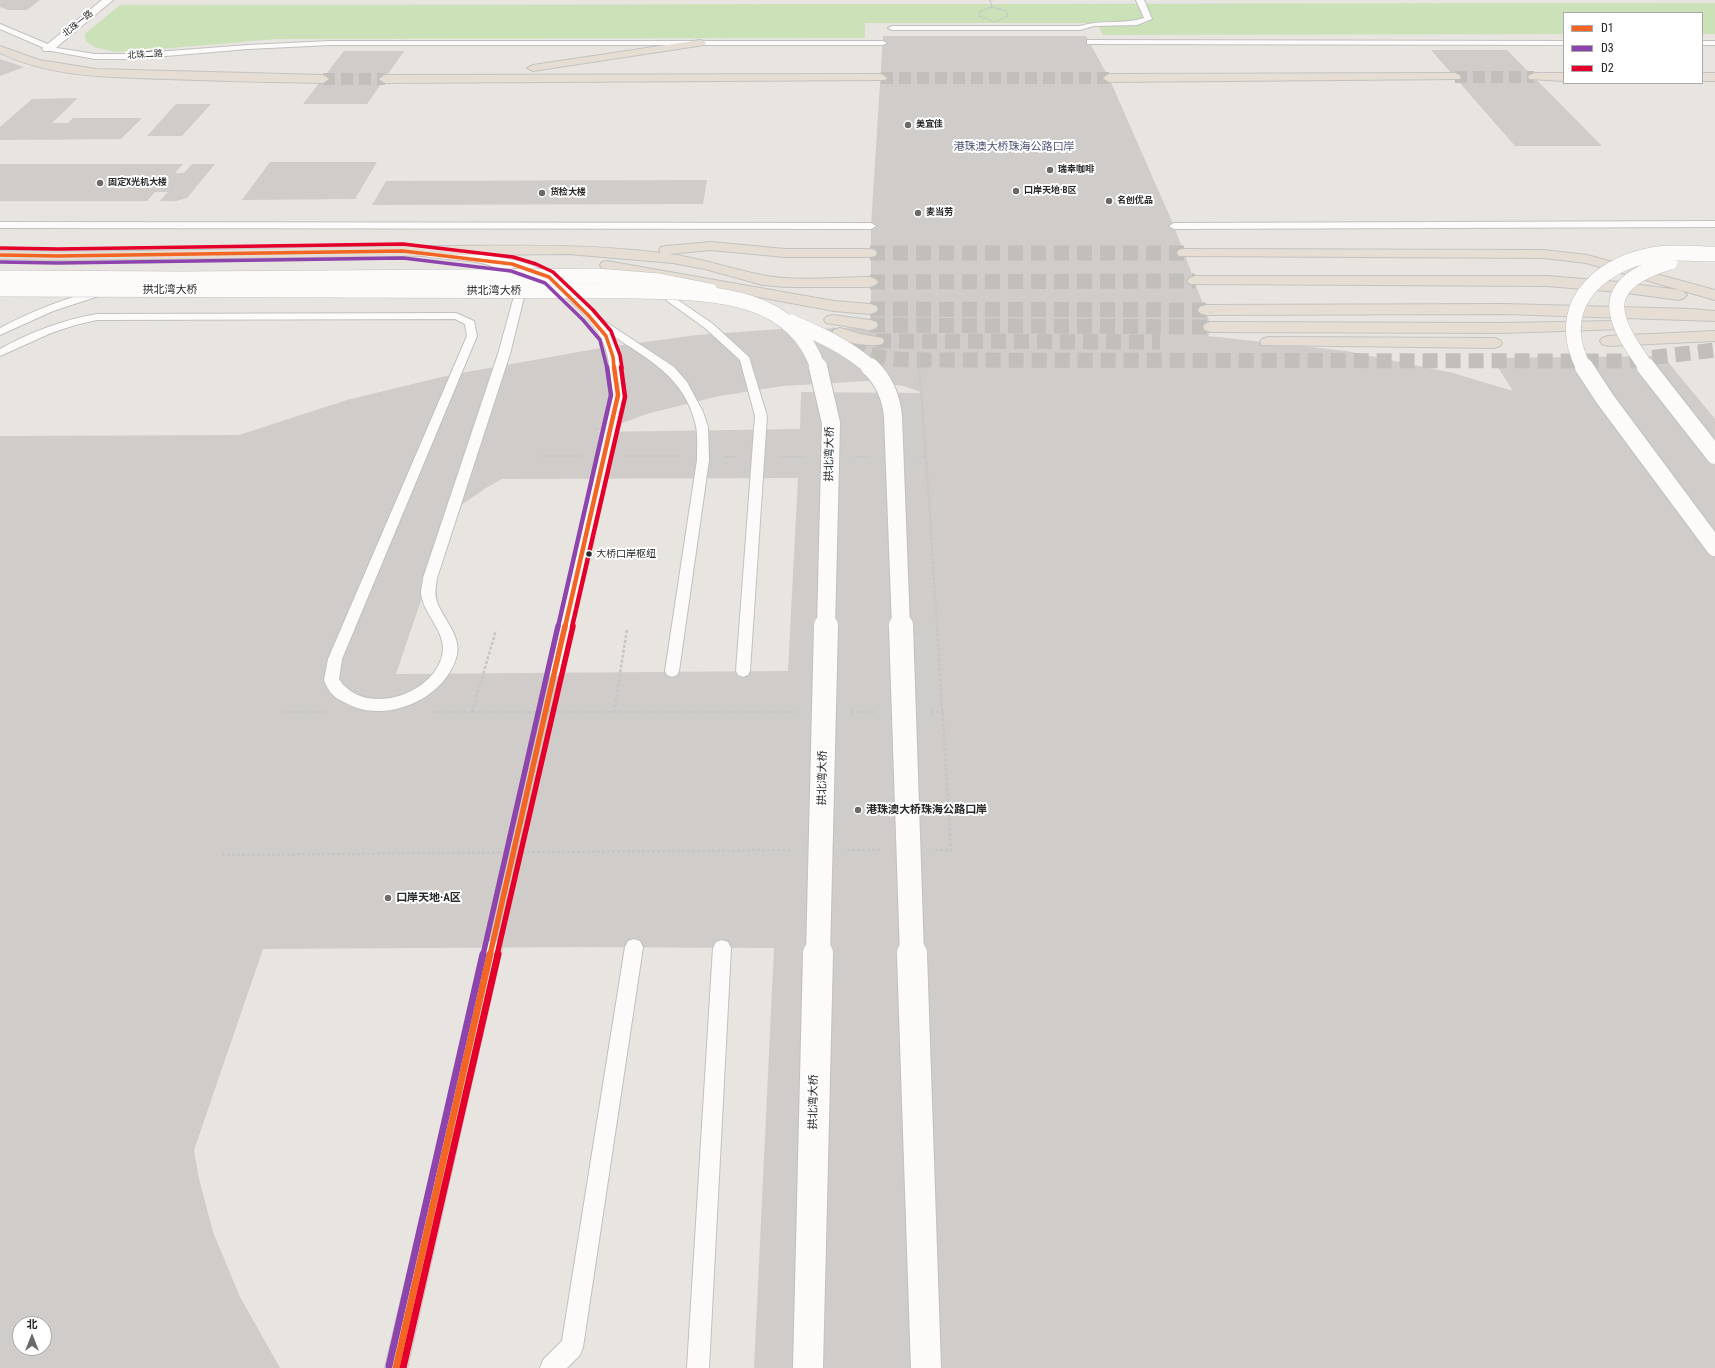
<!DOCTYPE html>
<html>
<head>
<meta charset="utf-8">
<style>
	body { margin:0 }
	#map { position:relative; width:1715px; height:1368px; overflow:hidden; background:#e8e4e0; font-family:"Roboto Condensed","Noto Sans SC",sans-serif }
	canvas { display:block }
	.legend { position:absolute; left:1563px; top:12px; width:140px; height:72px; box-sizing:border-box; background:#fff; border:1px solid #a9a9a9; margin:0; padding:5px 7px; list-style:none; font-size:12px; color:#292929 }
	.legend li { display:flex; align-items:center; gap:8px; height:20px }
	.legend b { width:20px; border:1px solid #a9a9a9 }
	.north { position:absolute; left:12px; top:1316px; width:40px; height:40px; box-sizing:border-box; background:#fff; border:1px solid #a9a9a9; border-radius:50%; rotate:0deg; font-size:11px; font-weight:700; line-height:16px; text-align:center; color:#292929 }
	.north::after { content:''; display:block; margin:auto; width:14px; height:18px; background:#6c6a69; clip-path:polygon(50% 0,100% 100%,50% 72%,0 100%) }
</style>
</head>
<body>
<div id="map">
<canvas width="1715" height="1368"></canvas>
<ul class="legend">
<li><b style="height:5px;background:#f26522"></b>D1</li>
<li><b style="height:5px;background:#8e44ad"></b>D3</li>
<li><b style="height:5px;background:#e4002b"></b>D2</li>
</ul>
<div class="north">北</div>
</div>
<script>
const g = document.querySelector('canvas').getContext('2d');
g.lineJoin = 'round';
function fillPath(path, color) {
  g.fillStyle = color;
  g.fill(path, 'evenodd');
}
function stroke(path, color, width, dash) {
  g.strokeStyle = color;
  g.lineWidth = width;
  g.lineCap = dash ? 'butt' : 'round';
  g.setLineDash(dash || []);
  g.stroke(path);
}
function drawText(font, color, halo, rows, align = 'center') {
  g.font = font + ' "Roboto Condensed","Noto Sans SC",sans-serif';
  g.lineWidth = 4;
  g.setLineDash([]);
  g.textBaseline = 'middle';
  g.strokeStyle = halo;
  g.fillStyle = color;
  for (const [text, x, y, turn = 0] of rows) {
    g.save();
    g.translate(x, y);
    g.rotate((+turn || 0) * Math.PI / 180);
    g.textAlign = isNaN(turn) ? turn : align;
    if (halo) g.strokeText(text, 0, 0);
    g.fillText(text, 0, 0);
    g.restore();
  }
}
fillPath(new Path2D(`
	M1715 3V34H1702V13H1564V34L1103 35 1097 23H865V38L276 39 150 50 116 52 94 47 86 41 85 34 120 5Z`), '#cbe2b9');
fillPath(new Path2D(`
	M0 0H40L27 10H8L0 7Z
	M883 36H1086L1109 78 1174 226 1210 323 1211 330 1208 336 1346 351 1453 373 1513 391 1492 358 1663 356 1715 419V1368H754L774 948 581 947 263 949 194 1150 199 1179 213 1232 240 1297 280 1368H0V436L239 435 347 400 450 375 601 348 697 335 781 329 871 328V226ZM866 381 904 386 923 393 801 392 800 429 597 432 650 413 719 396 783 386ZM798 478 788 671 396 674 451 512 486 488 502 479ZM20 1324H44V1348H20Z
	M1431 50H1507L1602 146H1515Z
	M344 51H404L367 104H303Z
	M0 59 24 67 0 76Z
	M78 98 52 123H68L73 118H142L121 139 0 140V127L32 99Z
	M176 104H211L182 136H147Z
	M270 162H377L355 199 242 200Z
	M0 164H183L175 173H184L192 164H215L187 198 176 201H160L168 192H155L147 201H0Z
	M707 180 703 204 372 205 386 181Z`), '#cfccc9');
stroke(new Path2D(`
	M1455 77H1534
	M881 78H1109
	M323 79H385`), '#c2bfbb', 12, [12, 6]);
stroke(new Path2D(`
	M870 253H1184
	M870 282 1195 281
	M870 309 1206 310
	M870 325 1211 327
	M830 334 869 354 886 358 909 360 1623 361 1715 350
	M876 341 1160 342`), '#c2bfbb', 15, [15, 8]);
const service = new Path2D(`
	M1136 0H1144L1152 19 1137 25 1094 26 1080 30H892L888 28 892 26H1080C1101 19 1124 25 1144 18Z
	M0 24 57 48 95 54H130L248 45 331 41H883L887 43 883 45H331L248 49 130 59H95L51 51 0 29Z
	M1087 40 1564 41V45L1090 44H1087Z
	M1702 41H1715V45H1702Z
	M1715 221V227L1174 229 1169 226 1174 223Z
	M0 222 871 223 876 226 871 229 0 228Z
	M423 250C458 254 505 253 538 268 561 278 582 300 598 319L603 320 674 367 687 382 703 412 708 427 709 460 679 671 677 675 672 677 667 675 665 671 697 460C697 449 698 437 696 426 685 376 647 359 609 333L619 357 624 395 560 672 558 676 553 678 548 676 546 672 612 395C611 378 610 360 604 344 591 313 544 274 512 267L523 276 526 289 510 354 437 578C436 587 434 593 437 602 443 619 461 635 457 655 446 699 385 725 346 703 342 701 337 699 333 695 329 691 326 685 324 680L328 659 467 336 465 324 455 319 97 320 75 325 51 333 0 356V349C31 332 62 320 97 314L456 313 474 321 477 336 342 659 339 679C364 719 439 694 443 650 444 629 423 614 421 593 421 588 423 583 423 578L498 354 516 289 513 277C483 255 453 263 419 255L418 253Z
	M656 285 713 324 749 357 767 416 750 671 748 675 743 677 738 675 736 671 755 416 740 360 705 328 652 290 651 288 652 286Z
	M101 289 106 292 105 294 53 311 0 335V328C32 311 66 298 101 289Z
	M634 939 640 941 643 947 583 1347 580 1355 567 1368H540L543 1360 562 1341 625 947 628 941Z
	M493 940 499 942 502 948 407 1368H385L484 948 487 942Z
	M722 940 728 942 731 948 709 1368H687L713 948 716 942Z`);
const minor = new Path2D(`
	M102 0H113L52 51H44L42 49 44 47Z`);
const trunk = new Path2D(`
	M700 40 704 41 706 43 704 45 533 71 527 68 533 65Z
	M0 46 39 60 96 69 323 75 329 79 323 83C271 82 219 81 167 79 111 77 52 78 0 53Z
	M1455 73 1459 75 1461 77 1459 79 1109 82 1103 78 1109 74Z
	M1534 73H1564V81L1530 79 1528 77 1530 75Z
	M1702 73H1715V81H1702Z
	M881 74 887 78 885 80 385 83 379 79 385 75Z
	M711 242 785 249H870L875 250 877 253 875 256 870 257H785L711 250 669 254C701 258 731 269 762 275 794 282 837 277 870 277L875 279 878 282 875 285 870 287H786L763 285 705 269 673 263 568 254 58 260 0 259V251C143 253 286 247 429 246 506 246 584 243 661 253L659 250 661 247 666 246Z
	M1184 249 1544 250 1587 255 1715 290V300L1586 263 1544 258 1179 256 1177 253 1179 250Z
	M607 261 834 301 870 304 876 306 878 309 876 312 870 314 834 311 602 268 600 265 602 262Z
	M1195 276H1547L1619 282 1679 290 1684 292 1687 295 1684 298 1679 300 1619 292 1547 286 1190 284 1187 281 1190 278Z
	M1504 304 1692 309 1715 311V321L1504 314 1206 315 1200 313 1198 310 1200 307 1206 305Z
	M832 315 870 320 876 322 878 325 876 328 870 330 826 323 824 320 826 317Z
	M1616 321 1622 323 1624 326 1622 329 1502 333 1211 332 1205 330 1203 327 1205 324 1211 322 1502 323Z
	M840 328 860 334 882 338 884 341 882 344C871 347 839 343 832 333L834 330Z
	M1715 331V341L1608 346 1602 344 1600 341 1602 338 1608 336Z
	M1268 337 1494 338 1500 340 1502 343 1500 346 1494 348 1262 345 1260 342 1262 339Z`);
stroke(service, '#c2c0c1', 2);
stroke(minor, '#c2c0c1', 2);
stroke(trunk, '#c4c3c1', 2);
stroke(new Path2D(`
	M990 0 992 7
	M992 7 1006 11 1008 16 995 22 979 16 980 11Z
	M916 319 920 368`), '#c6c6c5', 1.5, [1.5, 1]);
stroke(new Path2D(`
	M919 367 926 457
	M541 456H582
	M625 456H682
	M725 457H736
	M779 457H806
	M855 457H870
	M919 457H926L937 627`), '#c6c6c5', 2, [2.5, 1.5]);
stroke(new Path2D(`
	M282 712H328
	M433 712H796
	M472 712 496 630
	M614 712 627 629
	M851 712H876
	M931 712H943
	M847 850H880
	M935 850H951L937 626
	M222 855 792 850`), '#c6c6c5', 2.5, [3, 2]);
fillPath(service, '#fcfbfa');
fillPath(minor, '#fcfbfa');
fillPath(trunk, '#e6ded4');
const minorBridge = new Path2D(`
	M0 278 181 279 597 276 659 281 710 291`);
const secondaryBridgeFar3 = new Path2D(`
	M0 289 640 291C707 293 792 291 818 368
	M791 322C819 334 848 347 871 368
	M1584 368C1553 310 1594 266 1651 255 1672 251 1694 254 1715 254
	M1647 368C1609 316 1597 284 1670 262`);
const secondaryBridgeFar2 = new Path2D(`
	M818 367 831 423 826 627
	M870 367C884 380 891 397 893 416L901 627
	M1584 367 1605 399 1715 547
	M1646 367 1715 455`);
const secondaryBridgeFar1 = new Path2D(`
	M901 626 912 955
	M818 955 826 626`);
const secondaryBridge = new Path2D(`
	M912 954 926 1368
	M808 1368 818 954`);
stroke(minorBridge, '#c2c0c1', 16, []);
stroke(secondaryBridgeFar3, '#c2c0c1', 16, []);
stroke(secondaryBridgeFar2, '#c2c0c1', 20, []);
stroke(secondaryBridgeFar1, '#c2c0c1', 26, []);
stroke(secondaryBridge, '#c2c0c1', 32, []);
stroke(minorBridge, '#fcfbfa', 15);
stroke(secondaryBridgeFar3, '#fcfbfa', 15);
stroke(secondaryBridgeFar2, '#fcfbfa', 18);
stroke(secondaryBridgeFar1, '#fcfbfa', 24);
stroke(secondaryBridge, '#fcfbfa', 30);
stroke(new Path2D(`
	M0 255 58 256 403 251 512 264 549 277 588 315 606 336 613 357 614 368`), '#f26522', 3.5);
stroke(new Path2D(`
	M565 627 618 395 614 367`), '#f26522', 4.5);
stroke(new Path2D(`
	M490 955 565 626`), '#f26522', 5.5);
stroke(new Path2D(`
	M396 1368 490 954`), '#f26522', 7);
stroke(new Path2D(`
	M0 262 58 263 403 258 511 271 545 283 583 320 600 340 607 368`), '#8e44ad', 3.5);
stroke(new Path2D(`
	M558 627 611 395 607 367`), '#8e44ad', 4.5);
stroke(new Path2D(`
	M483 955 558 626`), '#8e44ad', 5.5);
stroke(new Path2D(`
	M389 1366 483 954`), '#8e44ad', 7);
stroke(new Path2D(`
	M0 248 58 249 403 244 513 257 536 264 553 272 593 310 611 331 620 355 622 368`), '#e4002b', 3.5);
stroke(new Path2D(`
	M572 627 625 397 621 367`), '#e4002b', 4.5);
stroke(new Path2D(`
	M497 955 573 626`), '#e4002b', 5.5);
stroke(new Path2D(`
	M403 1368 498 954`), '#e4002b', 7);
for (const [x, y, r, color] of [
	[908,125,4,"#6c6a69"],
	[1050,170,4,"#6c6a69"],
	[100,183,4,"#6c6a69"],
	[1016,191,4,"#6c6a69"],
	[542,193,4,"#6c6a69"],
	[1109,201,4,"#6c6a69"],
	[918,213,4,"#6c6a69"],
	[589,554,3.5,"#292929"],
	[858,810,4,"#6c6a69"],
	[388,898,4,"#6c6a69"]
]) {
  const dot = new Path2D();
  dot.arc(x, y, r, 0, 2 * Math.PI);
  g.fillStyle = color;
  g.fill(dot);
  stroke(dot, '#fff', 1.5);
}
drawText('9px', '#292929', '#fff', [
	["北珠一路",78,24,-39],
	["北珠二路",145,55,-3]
]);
drawText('bold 9px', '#292929', '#fff', [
	["美宜佳",916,125],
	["瑞幸咖啡",1058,170],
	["固定X光机大楼",108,183],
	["口岸天地·B区",1024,191],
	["货检大楼",550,193],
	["名创优品",1117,201],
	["麦当劳",926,213]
], 'left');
drawText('10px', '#292929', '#fff', [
	["大桥口岸枢纽",596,554]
], 'left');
drawText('11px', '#4b5479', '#fff', [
	["港珠澳大桥珠海公路口岸",1014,147]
]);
drawText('11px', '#292929', '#fff', [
	["拱北湾大桥",170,290],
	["拱北湾大桥",494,291],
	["拱北湾大桥",830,454,-89],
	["拱北湾大桥",823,778,-89],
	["拱北湾大桥",814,1102,-89]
]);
drawText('bold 11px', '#292929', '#fff', [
	["港珠澳大桥珠海公路口岸",866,810],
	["口岸天地·A区",396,898]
], 'left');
</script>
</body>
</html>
